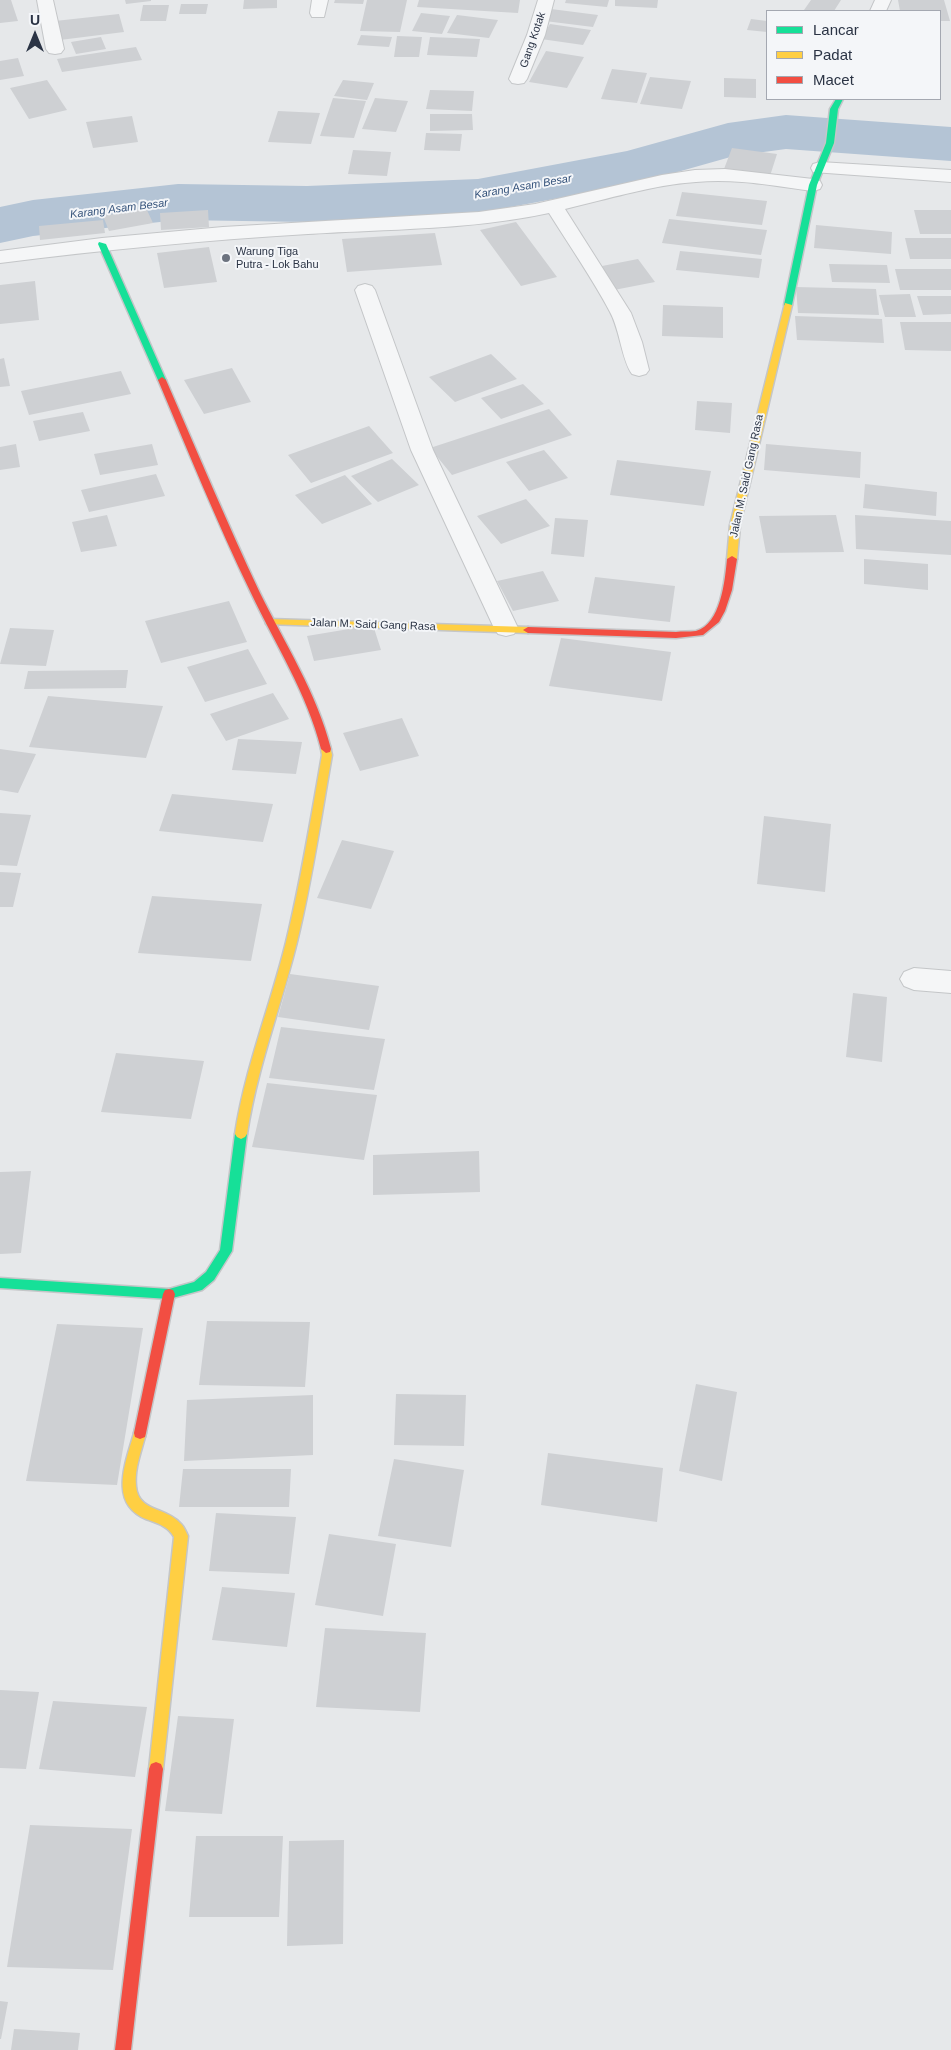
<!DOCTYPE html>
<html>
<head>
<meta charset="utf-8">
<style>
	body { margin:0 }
	#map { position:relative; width:951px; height:2050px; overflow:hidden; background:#e6e8ea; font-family:Arial,sans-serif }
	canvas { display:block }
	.legend { position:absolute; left:766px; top:10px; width:175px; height:90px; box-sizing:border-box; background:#f4f6f9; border:1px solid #a4a8b1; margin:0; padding:6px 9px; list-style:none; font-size:15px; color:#2b3445 }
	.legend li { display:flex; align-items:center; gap:10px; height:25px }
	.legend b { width:25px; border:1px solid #a4a8b1 }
	.north { position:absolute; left:10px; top:10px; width:50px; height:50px; -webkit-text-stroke:4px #f4f6f9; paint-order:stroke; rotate:0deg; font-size:14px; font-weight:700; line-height:20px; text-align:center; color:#2b3445 }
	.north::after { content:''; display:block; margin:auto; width:18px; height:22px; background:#2b3445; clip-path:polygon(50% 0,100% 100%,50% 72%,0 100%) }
</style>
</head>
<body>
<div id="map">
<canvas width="951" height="2050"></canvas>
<ul class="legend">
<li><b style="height:6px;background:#16e098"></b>Lancar</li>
<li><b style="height:6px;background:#ffcf43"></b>Padat</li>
<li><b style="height:6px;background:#f24e42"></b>Macet</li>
</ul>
<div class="north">U</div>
</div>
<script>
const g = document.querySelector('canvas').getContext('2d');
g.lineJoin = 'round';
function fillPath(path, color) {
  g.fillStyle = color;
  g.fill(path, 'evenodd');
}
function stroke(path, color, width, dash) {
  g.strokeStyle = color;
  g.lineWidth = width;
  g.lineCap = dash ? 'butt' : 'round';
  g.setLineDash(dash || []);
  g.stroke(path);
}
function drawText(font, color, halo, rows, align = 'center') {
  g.font = font + ' Arial,sans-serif';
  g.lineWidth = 4;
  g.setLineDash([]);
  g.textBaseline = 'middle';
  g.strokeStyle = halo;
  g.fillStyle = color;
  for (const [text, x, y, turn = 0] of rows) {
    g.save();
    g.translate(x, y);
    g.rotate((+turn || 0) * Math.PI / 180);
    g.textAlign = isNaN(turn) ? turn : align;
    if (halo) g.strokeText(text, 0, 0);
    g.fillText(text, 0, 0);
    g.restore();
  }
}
fillPath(new Path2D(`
	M786 115 951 127V161L786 149 734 156 635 184 478 213 307 222 178 220 33 236 0 243V207L33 200 178 184 307 186 478 179 627 151 728 123Z`), '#b4c4d5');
fillPath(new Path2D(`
	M0 0H11L18 21 0 23Z
	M125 0H151V1L126 4Z
	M244 0H277V8L243 9Z
	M335 0H364L363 4 334 3Z
	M367 0H407L400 32 360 31Z
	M419 0H520L518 13 417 7Z
	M566 0H609L607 7 565 3Z
	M615 0H658L657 8 615 6Z
	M811 0H841L834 11 804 10Z
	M898 0H944L950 21H940V11H900Z
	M181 4H208L206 14H179Z
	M143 5H169L166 21H140Z
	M551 9 598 15 593 27 545 21Z
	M421 13 450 16 442 34 412 31Z
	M119 14 124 32 60 40 55 21Z
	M457 15 498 20 489 38 447 33Z
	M751 19 767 21V32L747 30Z
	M550 24 591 30 583 45 541 39Z
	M361 35 392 37 389 47 357 45Z
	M397 36 422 37 419 57H394Z
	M101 37 106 49 76 54 71 42Z
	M430 37 480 39 477 57 427 55Z
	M136 47 142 60 62 72 57 59Z
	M546 51 584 57 567 88 529 82Z
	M18 58 24 76 0 80V61Z
	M612 69 647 73 637 103 601 99Z
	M650 77 691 81 682 109 640 104Z
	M724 78 756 79V98L724 97Z
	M47 80 67 110 29 119 10 88Z
	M343 80 374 83 367 100 334 96Z
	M430 90 474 91 472 111 426 109Z
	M333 98 366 101 354 138 320 136Z
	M375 98 408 101 396 132 362 129Z
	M278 111 320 113 311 144 268 142Z
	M430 114H472L473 130 430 131Z
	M132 116 138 142 93 148 86 122Z
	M426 133 462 134 460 151 424 150Z
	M732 148 777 154 770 176 724 169Z
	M353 150 391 152 387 176 348 174Z
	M682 192 767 201 762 225 676 216Z
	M146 208 153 223 109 231 103 216Z
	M208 210 209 227 161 230 160 213Z
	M914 210H951V234H920Z
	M669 219 767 230 761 255 662 243Z
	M103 220 105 233 40 240 39 226Z
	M516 222 557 277 521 286 480 230Z
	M816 225 892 232 891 254 814 248Z
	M435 233 442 265 347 272 342 239Z
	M905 238H951V259H910Z
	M209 247 217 282 164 288 157 253Z
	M680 251 762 259 759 278 676 270Z
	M638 259 655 282 614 290 597 267Z
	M829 264 887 265 890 283 832 282Z
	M895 269H951V290H900Z
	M35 281 39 320 0 324V285Z
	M796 287 876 289 879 315 798 313Z
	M910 294 916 317H885L879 295Z
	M917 296H951V314L923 315Z
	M663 305 723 307V338L662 336Z
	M795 316 882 319 884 343 797 340Z
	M900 322H951V351L905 350Z
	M491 354 517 379 455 402 429 377Z
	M4 358 10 386 0 387V359Z
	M232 368 251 402 204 414 184 380Z
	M121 371 131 394 29 415 21 391Z
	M523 384 544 404 501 419 481 398Z
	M697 401 732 403 730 433 695 430Z
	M549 409 572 435 452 475 430 448Z
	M83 412 90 431 39 441 33 421Z
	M369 426 393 453 311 483 288 455Z
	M16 444 20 467 0 470V447Z
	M152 444 158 465 100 475 94 454Z
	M766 444 861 452 860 478 764 470Z
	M544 450 568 478 529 491 506 462Z
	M392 459 419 485 378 502 351 476Z
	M617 460 711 471 704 506 610 495Z
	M156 474 165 496 89 512 81 490Z
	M345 475 372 504 322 524 295 495Z
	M865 484 937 492 936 516 863 508Z
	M526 499 550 526 501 544 477 516Z
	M107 515 117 546 81 552 72 522Z
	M836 515 844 552 766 553 759 516Z
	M855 515 951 521V555L856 549Z
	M555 518 588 520 584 557 551 554Z
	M864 559 928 564V590L864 584Z
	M543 571 559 601 513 611 497 581Z
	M595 577 675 586 670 622 588 613Z
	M229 601 247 642 161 663 145 621Z
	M373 625 381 650 314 661 307 636Z
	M10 628 54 630 46 666 0 664Z
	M561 638 671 652 662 701 549 686Z
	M248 649 267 684 205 702 187 667Z
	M128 670 126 688 24 689 28 671Z
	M273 693 289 719 226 741 210 714Z
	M48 696 163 706 146 758 29 747Z
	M402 718 419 756 360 771 343 733Z
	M238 739 302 742 296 774 232 770Z
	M0 749 36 754 18 793 0 790Z
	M172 794 273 804 263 842 159 831Z
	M0 813 31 815 17 866 0 865Z
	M764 816 831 824 825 892 757 884Z
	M342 840 394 851 371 909 317 898Z
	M0 872 21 873 13 907H0Z
	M152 896 262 904 251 961 138 953Z
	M290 974 379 986 369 1030 278 1017Z
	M853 993 887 997 882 1062 846 1057Z
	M281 1027 385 1039 374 1090 269 1078Z
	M116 1053 204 1061 191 1119 101 1112Z
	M267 1083 377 1095 364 1160 252 1147Z
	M479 1151 480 1192 373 1195V1155Z
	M31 1171 21 1253 0 1254V1172Z
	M207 1321 310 1322 305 1387 199 1385Z
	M57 1324 143 1328 117 1485 26 1481Z
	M696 1384 737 1392 722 1481 679 1471Z
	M396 1394 466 1395 464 1446 394 1445Z
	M313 1395V1455L184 1461 187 1400Z
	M548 1453 663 1468 657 1522 541 1505Z
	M394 1459 464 1470 451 1547 378 1536Z
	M183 1469H291L289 1507H179Z
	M216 1513 296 1517 289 1574 209 1571Z
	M329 1534 396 1544 383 1616 315 1605Z
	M222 1587 295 1593 287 1647 212 1640Z
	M325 1628 426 1633 420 1712 316 1707Z
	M0 1690 39 1692 26 1769 0 1768Z
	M53 1701 147 1707 135 1777 39 1769Z
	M178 1716 234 1719 222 1814 165 1811Z
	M30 1825 132 1829 113 1970 7 1967Z
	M196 1836H283L279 1917H189Z
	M344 1840 343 1944 287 1946 289 1841Z
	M0 2001 8 2002 1 2039H0Z
	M14 2029 80 2033 78 2050H11Z`), '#ced0d3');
const street = new Path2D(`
	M37 0H53L64 49 61 53 55 54 49 53 46 49Z
	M312 0H328L324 17H312L310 13Z
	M538 0H554L545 35 527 79 524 83 518 84 512 83 509 79 527 35Z
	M875 0H891L886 11H870Z
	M820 162 951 170V182L813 172 811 168 813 164Z
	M725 169 813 179 820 181 822 185 820 189 813 191C774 186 735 178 696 182 652 185 608 199 565 209L631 313 642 342 649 370 646 374 639 376 632 374C622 361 620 330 610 312 592 278 569 245 549 213 471 230 388 229 308 234 205 240 103 250 0 263V251L102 238 223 227 479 212 535 204 662 175 695 170Z
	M365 284 372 286 375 290 433 450 518 628 514 634 506 636 498 634 494 628 411 450 355 290 358 286Z
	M914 968 951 971V993L914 990 904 986 900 979 904 972Z`);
const fast = new Path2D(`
	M836 99H843L838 109 834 143 817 185 792 305 788 307 784 305 809 185 826 143 830 109Z
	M99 242 106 244 166 380 165 382 162 383 158 380 98 244Z
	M241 1129 245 1131 247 1134 232 1251 214 1280 202 1290 169 1299 0 1288V1278L169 1289 194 1282 206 1272 220 1250 235 1134 237 1131Z`);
const slow = new Path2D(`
	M785 303 792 305 740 525 737 559 732 562 727 559 730 525Z
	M269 619 528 627 533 630 528 633 266 624V620Z
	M326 745 330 746 332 755C321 818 312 881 297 942 281 1007 257 1068 247 1134L245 1137 241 1139 237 1137 235 1134C245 1068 270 1007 286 942 301 881 311 818 322 755L321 749Z
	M140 1427 145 1429 146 1433C142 1450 134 1468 136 1486 138 1512 166 1507 180 1523 184 1526 186 1532 188 1536L163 1769 161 1774 156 1776 151 1774 149 1769 174 1537C168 1526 157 1523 146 1519 108 1503 126 1462 134 1433L135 1429Z`);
const jam = new Path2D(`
	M162 377 166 380C197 451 227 523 260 593 285 644 317 693 331 749L330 752 326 753 321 749C307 693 275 644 251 593 217 523 188 451 158 380Z
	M732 556 737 559 732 590 725 611 719 622 703 635 676 638 528 633 523 630 528 627 676 632C682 631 689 632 696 631 721 624 725 580 727 559Z
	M169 1289 173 1290 175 1294 146 1433 145 1437 140 1439 135 1437 134 1433 163 1294 165 1290Z
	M156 1762 161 1764 163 1769 131 2050H115L149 1769 151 1764Z`);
stroke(street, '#c4c6c8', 2);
stroke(fast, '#c4c6c8', 3);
stroke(slow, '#c4c6c8', 3);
stroke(jam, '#c4c6c8', 3);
fillPath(street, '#f5f6f7');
fillPath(fast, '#16e098');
fillPath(slow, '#ffcf43');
fillPath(jam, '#f24e42');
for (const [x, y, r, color] of [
	[226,258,5,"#6c737f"]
]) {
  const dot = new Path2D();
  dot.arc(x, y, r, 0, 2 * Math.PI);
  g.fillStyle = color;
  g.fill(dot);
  stroke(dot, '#f4f6f9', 2);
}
drawText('11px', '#2b3445', '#f4f6f9', [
	["Gang Kotak",533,40,-71],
	["Jalan M. Said Gang Rasa",747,476,-78],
	["Jalan M. Said Gang Rasa",373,625,2]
]);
drawText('italic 11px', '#34527a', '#f4f6f9', [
	["Karang Asam Besar",523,187,-10],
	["Karang Asam Besar",119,209,-7]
]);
drawText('11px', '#2b3445', '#f4f6f9', [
	["Warung Tiga",236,252],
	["Putra - Lok Bahu",236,265]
], 'left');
</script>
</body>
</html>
